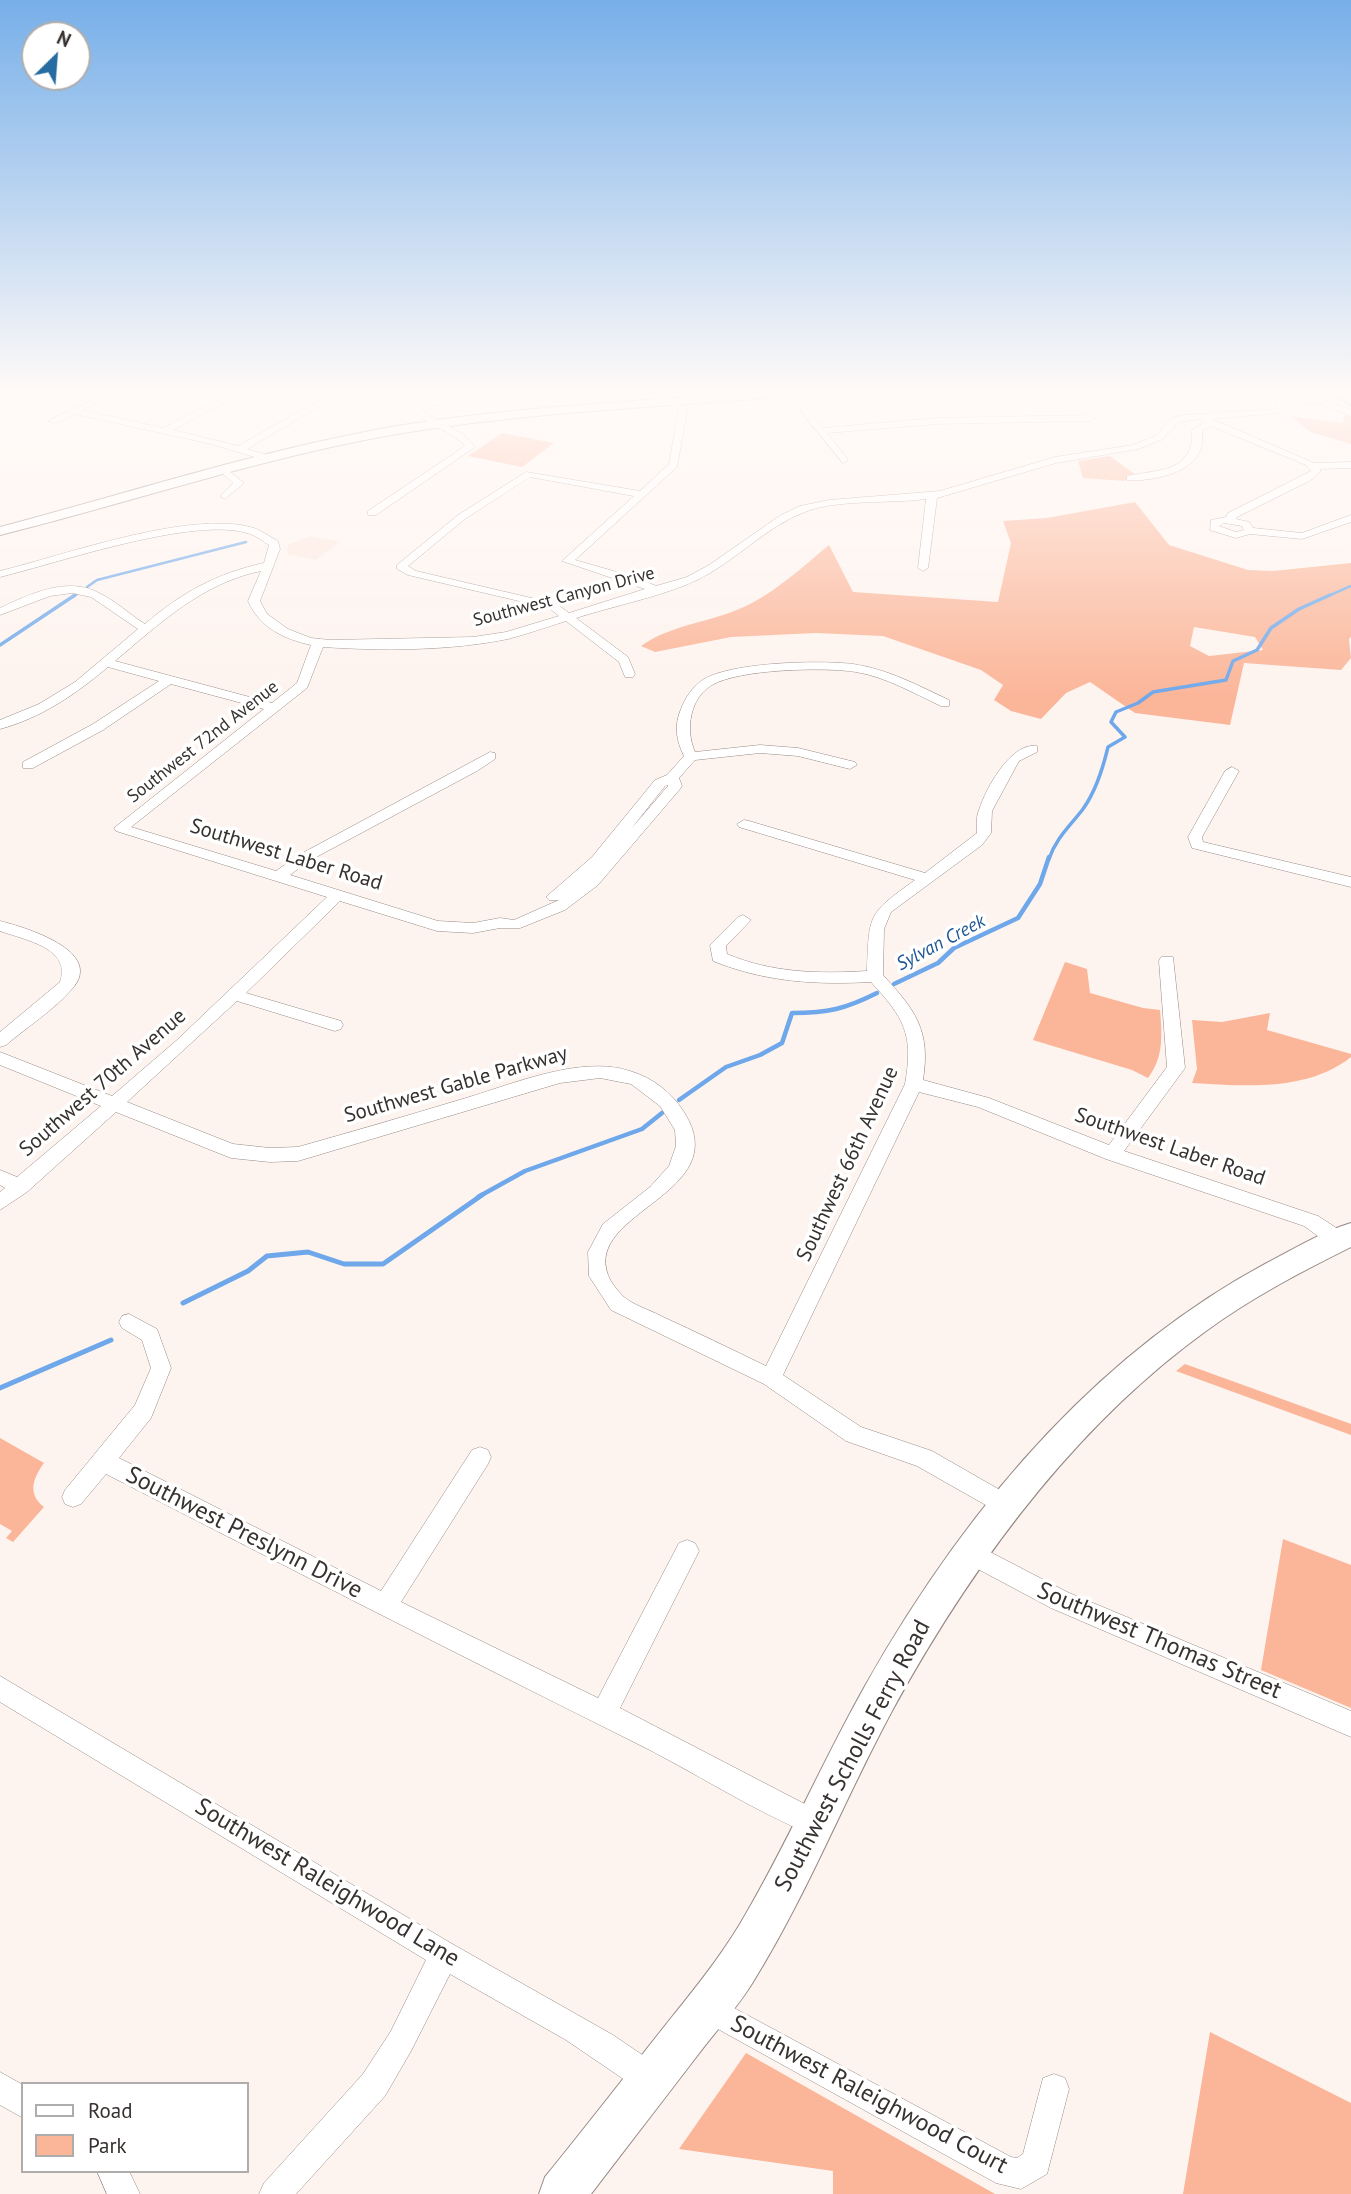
<!DOCTYPE html>
<html>
<head>
<meta charset="utf-8">
<style>
	body { margin:0 }
	#map { position:relative; width:1351px; height:2194px; overflow:hidden; background:#fef4ef; font-family:"PT Sans",sans-serif }
	canvas { display:block }
	.legend { position:absolute; left:21px; top:2082px; width:228px; height:91px; box-sizing:border-box; background:#fff; border:2px solid #afadac; margin:0; padding:9px 12px; list-style:none; font-size:21px; color:#373230 }
	.legend li { display:flex; align-items:center; gap:14px; height:35px }
	.legend b { width:35px; border:2px solid #afadac }
	.north { position:absolute; left:21px; top:21px; width:70px; height:70px; box-sizing:border-box; background:#fff; border:2px solid #afadac; border-radius:50%; rotate:25deg; font-size:19px; font-weight:700; line-height:28px; text-align:center; color:#373230 }
	.north::after { content:''; display:block; margin:auto; width:24px; height:32px; background:#266ca0; clip-path:polygon(50% 0,100% 100%,50% 72%,0 100%) }
</style>
</head>
<body>
<div id="map">
<canvas width="1351" height="2194"></canvas>
<ul class="legend">
<li><b style="height:9px;background:#fff"></b>Road</li>
<li><b style="height:19px;background:#fbb598"></b>Park</li>
</ul>
<div class="north">N</div>
</div>
<script>
const g = document.querySelector('canvas').getContext('2d');
g.lineJoin = 'round';
function fillPath(path, color) {
  g.fillStyle = color;
  g.fill(path, 'evenodd');
}
function stroke(path, color, width, dash) {
  g.strokeStyle = color;
  g.lineWidth = width;
  g.lineCap = dash ? 'butt' : 'round';
  g.setLineDash(dash || []);
  g.stroke(path);
}
function drawText(font, color, halo, rows, align = 'center') {
  g.font = font + ' "PT Sans",sans-serif';
  g.lineWidth = 7;
  g.setLineDash([]);
  g.textBaseline = 'middle';
  g.strokeStyle = halo;
  g.fillStyle = color;
  for (const [text, x, y, turn = 0] of rows) {
    g.save();
    g.translate(x, y);
    g.rotate((+turn || 0) * Math.PI / 180);
    g.textAlign = isNaN(turn) ? turn : align;
    if (halo) g.strokeText(text, 0, 0);
    g.fillText(text, 0, 0);
    g.restore();
  }
}
fillPath(new Path2D(`
	M311 536 340 542 316 560 287 554 288 545Z`), '#fde8df');
fillPath(new Path2D(`
	M1297 401 1323 404 1351 414V444L1311 432 1290 416 1343 423 1345 413 1322 405Z
	M502 433 554 443 522 467 468 456Z
	M1110 456 1136 475 1124 481 1083 478 1078 461Z
	M1135 502 1169 545 1248 570 1273 571 1351 563V637L1349 639 1351 658 1341 670 1244 663 1230 725 1135 713 1090 682 1066 693 1041 719 1011 711 994 700 1003 685 981 670 883 636 816 633 731 637 655 652 641 646C673 623 717 622 752 603 780 588 805 565 829 545L853 592 998 602 1011 543 1003 521 1047 518ZM1194 627 1255 637 1263 650 1209 656 1190 646Z
	M1065 962 1087 969 1090 993 1143 1008 1160 1010C1162 1035 1164 1057 1148 1078L1132 1070 1033 1040Z
	M1270 1013 1267 1030 1351 1054V1057C1307 1092 1244 1086 1192 1083L1197 1069 1192 1020 1222 1022Z
	M1185 1364 1351 1424V1435L1176 1371Z
	M0 1438 44 1463C33 1478 27 1494 44 1507L13 1542 6 1538 12 1531 0 1524Z
	M1283 1539 1351 1565V1708L1261 1670Z
	M1210 2032 1351 2103V2194H1183Z
	M746 2053 995 2194H833V2171L679 2149Z`), '#fbb598');
stroke(new Path2D(`
	M1329 393 1351 405
	M87 587 97 580 246 542
	M73 597 77 594
	M1326 597 1351 586`), '#6ea7ea', 2.5);
stroke(new Path2D(`
	M0 645 75 595
	M1049 859C1056 838 1070 826 1083 809 1096 791 1103 768 1108 747L1125 737 1111 722 1116 712 1138 703 1153 692 1226 680 1233 661 1257 650 1271 628 1299 609 1330 595`), '#6ea7ea', 3.5);
stroke(new Path2D(`
	M894 984 938 963 954 948 1018 918 1040 884 1049 857
	M679 1100 726 1067 760 1055 782 1043 792 1013C828 1013 845 1009 877 993
	M478 1197 525 1171 642 1129 662 1113`), '#6ea7ea', 4.5);
stroke(new Path2D(`
	M183 1303 248 1271 267 1256 308 1252 344 1264H383L482 1195
	M0 1388 111 1340`), '#6ea7ea', 5);
const minor = new Path2D(`
	M106 393H116L82 410 163 428 232 393H242L173 430 238 446 332 393H342L247 449 271 456 273 458 268 461 211 444 75 414 56 423 48 421Z
	M436 393H516L512 396 435 400 425 404 423 409 427 414 463 434 475 447 376 515H368V511L465 446C451 429 427 428 414 409L419 400Z
	M786 393H794L823 428 936 418 1090 415 1095 418 1090 421 936 424 827 433 848 460 843 463Z
	M1272 393 1321 399 1351 410V416L1319 404 1285 400 1287 404 1279 413 1212 419 1314 463 1351 462V468L1319 469 1321 471 1311 480 1237 517 1236 519 1249 522 1253 528 1302 533 1351 515V522L1302 539 1250 534 1236 538 1210 530 1211 520 1226 517 1228 513 1311 471 1306 465 1211 426 1202 431C1202 437 1203 443 1201 448 1194 474 1149 482 1127 480V476C1159 469 1194 473 1192 430L1205 422 1201 419 1178 422 1163 439 1138 449 1056 463 937 498 928 568 923 571 918 568 926 499C891 504 836 499 805 512 765 527 735 562 697 580 664 596 613 606 576 618L628 657 635 674 633 677H625L619 662 566 621C547 627 527 634 508 639 449 651 382 651 323 647L307 688 131 827 276 871 297 856 490 752 495 753V759L477 771 307 862 290 875 438 921 473 923 500 918 514 920 559 900H549L546 897 592 857 655 780 667 775 684 756C676 740 674 725 681 709 685 698 693 686 704 679 734 662 819 660 853 664 888 669 919 686 949 700V706H941C913 693 886 677 856 672 825 667 739 669 712 685 690 698 685 729 695 752L760 745 798 748 855 762 857 765 850 769 798 756 760 753 695 760 679 778 682 786 680 789 598 885 565 910 520 928H500L473 933 437 931 340 901 246 993 341 1021 343 1025 341 1029 335 1031 237 1001 127 1102 233 1144 270 1148 298 1147C351 1132 403 1117 456 1101 506 1087 579 1054 630 1071 653 1078 671 1092 684 1112 736 1194 584 1211 608 1275 611 1283 618 1291 624 1297 633 1305 650 1310 661 1316 696 1332 731 1349 766 1366L905 1084C914 1034 904 1018 871 982 816 985 765 982 713 961L710 945 738 917 743 915 751 920 726 946 727 954C772 973 819 974 867 971 869 913 868 914 915 880L739 827 737 824 744 820 749 821 925 873 977 833C977 825 976 816 979 810 986 788 1011 742 1037 746V752L1019 761 992 811 991 833 982 845 891 912 884 929 883 975C915 1010 931 1030 923 1080L989 1098 1109 1145 1167 1067 1159 961 1161 957H1173L1185 1068 1124 1151 1318 1216 1347 1235 1350 1240 1347 1245C1332 1250 1316 1234 1304 1226L1106 1159 978 1107 919 1092 783 1375 861 1427 932 1451 1014 1498 1017 1505 1014 1512 1006 1515 998 1512 917 1466 846 1441 764 1384 611 1310 589 1276 588 1252 603 1224 650 1187 669 1166 676 1146 675 1130 660 1106 631 1084 600 1078 560 1083 298 1161 270 1162 231 1158 116 1112 27 1192 0 1210V1192L5 1188 0 1185V1170L17 1177 101 1106 0 1065V1052L112 1096 177 1040 327 897 116 831 114 828 264 709 171 684 103 730 33 768H23V762L93 724 159 681 108 667C76 694 41 718 0 729V720L39 704 75 682 138 629 91 597 72 593 50 596 0 615V608C30 594 67 576 99 593 116 601 129 614 145 624 181 593 217 573 264 563L269 545C263 541 256 536 250 534 197 515 58 563 0 577V571C65 555 191 509 254 528 262 531 270 537 278 541L280 549 260 601 267 614 288 629 311 638 330 640 473 637 506 632 559 616 549 608 408 575 397 569V565L458 515 526 472 640 491 669 464 679 408 668 404V400L688 407 677 467 575 560 638 578 656 586 687 577 709 565 781 515 800 506 829 500 940 491 1055 457 1133 445 1157 435 1172 418 1183 415 1273 409 1278 404ZM530 477 634 496 562 561 645 589 569 613 557 604 416 571 408 566 465 519ZM1224 523 1242 526 1244 530 1236 532 1219 526ZM261 571 248 601C260 628 284 639 311 645L297 683 272 703 115 661C159 624 202 583 261 571ZM668 785V786L631 829 665 786Z
	M225 468 244 483 225 499 220 496 233 483 220 471Z
	M1232 767 1239 771 1202 837 1203 842 1351 877V887L1192 848 1188 837 1225 771Z
	M0 921C24 927 106 951 72 989 54 1010 27 1027 6 1045L0 1047V1032L60 982C72 948 25 940 0 931Z
	M129 1314 157 1329 171 1368 151 1418 119 1458 381 1591 472 1450 480 1447 488 1450 491 1457 488 1464 401 1602 598 1698 679 1543 687 1540 695 1543 699 1551 695 1559 620 1708 824 1814 828 1823 824 1832 815 1836C751 1810 693 1771 632 1741 455 1653 281 1564 106 1474L81 1504 73 1507 65 1504 62 1497 65 1490 135 1405 151 1368 142 1340 122 1328 119 1322 122 1316Z
	M969 1541 1067 1592 1351 1711V1737L1051 1608 961 1560 957 1552 961 1544Z
	M0 1676 454 1945 613 2035 663 2069 667 2080 663 2091 652 2095 641 2091 566 2040 450 1974 411 2051 385 2096 296 2194H259L264 2183 363 2074 391 2031 426 1960 0 1702Z
	M708 1994 1011 2157 1017 2158 1023 2154 1043 2078 1054 2074 1065 2078 1069 2089 1047 2174 1021 2189 996 2183 698 2018 694 2008 698 1998Z
	M0 2072 23 2085V2118L0 2105Z
	M97 2171H129L140 2194H107Z`);
const secondary = new Path2D(`
	M739 393H787L781 397C645 408 509 413 375 438 248 462 125 504 0 535V527C125 494 248 454 375 430 495 408 617 403 739 393Z`);
const primary = new Path2D(`
	M1351 1223V1247C1301 1272 1251 1298 1206 1331 1072 1428 971 1567 892 1711 844 1800 807 1895 753 1982 737 2008 715 2032 697 2056 662 2102 626 2148 591 2194H539L545 2177C584 2129 622 2080 660 2032 688 1997 717 1962 740 1924 786 1847 821 1764 865 1686 961 1516 1091 1358 1265 1264 1292 1250 1321 1232 1351 1223Z`);
stroke(minor, '#968a86', 1);
stroke(secondary, '#968a86', 2);
stroke(primary, '#968a86', 2);
fillPath(minor, '#fff');
fillPath(secondary, '#fff');
fillPath(primary, '#fff');
const sky = g.createLinearGradient(0, 0, 0, 700);
sky.addColorStop(0, '#77afe9');
sky.addColorStop(0.56, '#fffaf8');
sky.addColorStop(1, '#fffaf800');
g.fillStyle = sky;
g.fillRect(0, 0, 1351, 700);
drawText('18px', '#373230', '#fff', [
	["Southwest Canyon Drive",564,597,-15],
	["Southwest 72nd Avenue",203,742,-38]
]);
drawText('italic 19px', '#1d5693', '#fff', [
	["Sylvan Creek",941,943,-28]
]);
drawText('21px', '#373230', '#fff', [
	["Southwest Laber Road",286,855,17],
	["Southwest 70th Avenue",103,1083,-41],
	["Southwest Gable Parkway",456,1085,-16],
	["Southwest Laber Road",1170,1147,19],
	["Southwest 66th Avenue",848,1164,-65]
]);
drawText('24px', '#373230', '#fff', [
	["Southwest Preslynn Drive",244,1533,27],
	["Southwest Thomas Street",1159,1641,23],
	["Southwest Scholls Ferry Road",853,1756,-62],
	["Southwest Raleighwood Lane",327,1883,31],
	["Southwest Raleighwood Court",869,2095,28]
]);
</script>
</body>
</html>
